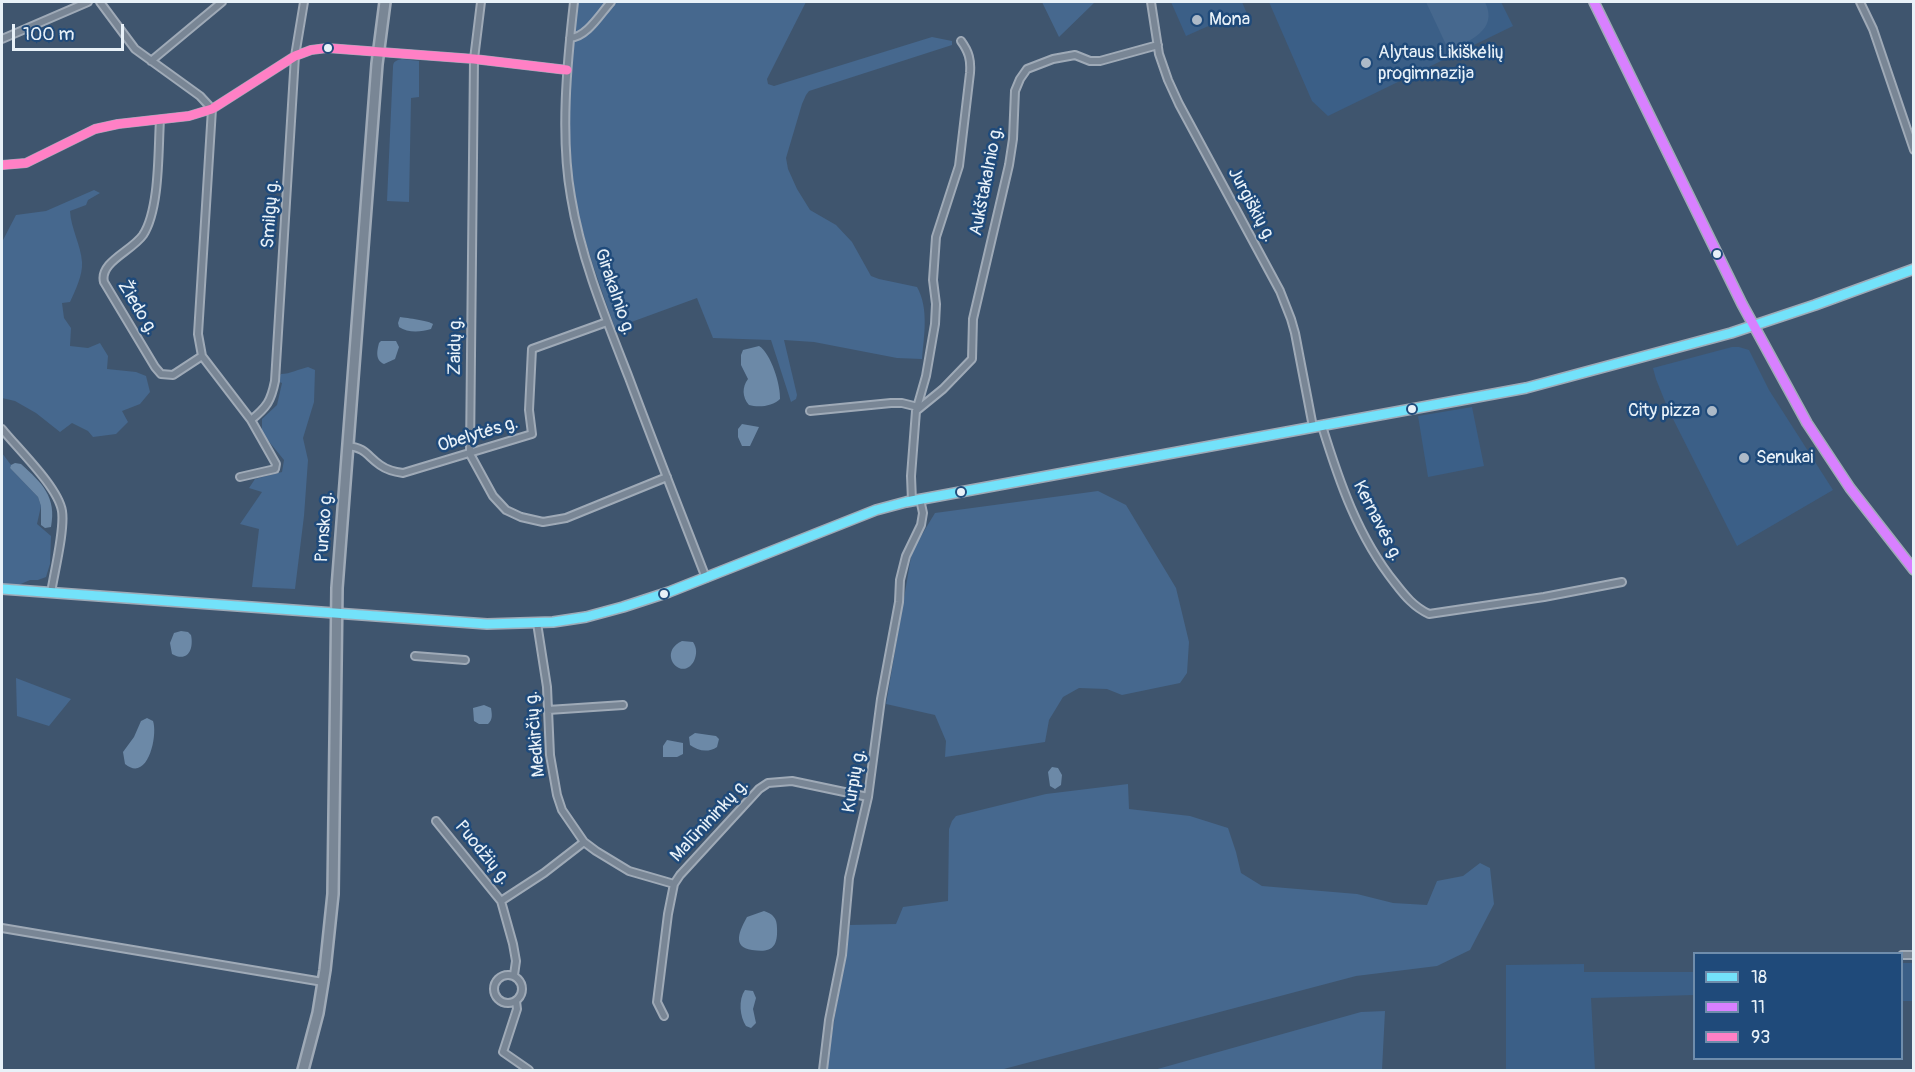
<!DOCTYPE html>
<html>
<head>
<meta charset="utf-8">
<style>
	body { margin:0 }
	#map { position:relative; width:1915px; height:1072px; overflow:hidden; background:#3f556e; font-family:Pangolin,sans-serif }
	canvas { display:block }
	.frame { position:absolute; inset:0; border:3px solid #e8f1f8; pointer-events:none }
	.legend { position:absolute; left:1693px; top:952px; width:210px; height:108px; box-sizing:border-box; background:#1f4a7a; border:2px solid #6f8dac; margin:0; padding:8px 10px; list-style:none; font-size:18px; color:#e8f1f8 }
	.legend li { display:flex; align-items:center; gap:12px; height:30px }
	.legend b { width:30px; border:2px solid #6f8dac }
	.scale { position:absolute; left:12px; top:24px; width:112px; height:27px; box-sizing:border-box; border:3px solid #e8f1f8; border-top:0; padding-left:8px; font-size:18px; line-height:21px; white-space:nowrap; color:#e8f1f8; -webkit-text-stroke:4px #1f4a7a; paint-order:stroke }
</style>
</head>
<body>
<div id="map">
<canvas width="1915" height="1072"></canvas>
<div class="frame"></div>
<ul class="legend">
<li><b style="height:8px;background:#73e2fa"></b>18</li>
<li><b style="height:8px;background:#d880ff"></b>11</li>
<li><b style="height:8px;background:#ff80c5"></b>93</li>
</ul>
<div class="scale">100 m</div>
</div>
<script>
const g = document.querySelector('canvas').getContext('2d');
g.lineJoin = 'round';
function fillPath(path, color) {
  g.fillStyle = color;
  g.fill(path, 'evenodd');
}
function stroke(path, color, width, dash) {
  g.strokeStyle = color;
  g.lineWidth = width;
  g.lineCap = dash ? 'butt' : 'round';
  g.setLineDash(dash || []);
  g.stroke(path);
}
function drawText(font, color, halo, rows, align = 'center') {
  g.font = font + ' Pangolin,sans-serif';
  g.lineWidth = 5;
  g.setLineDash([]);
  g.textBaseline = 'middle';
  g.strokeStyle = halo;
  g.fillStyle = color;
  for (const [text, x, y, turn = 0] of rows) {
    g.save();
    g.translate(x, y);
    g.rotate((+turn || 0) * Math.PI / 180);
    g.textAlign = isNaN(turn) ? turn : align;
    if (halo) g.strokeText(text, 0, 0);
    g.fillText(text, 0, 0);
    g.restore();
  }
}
fillPath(new Path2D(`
	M1171 2H1242L1248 16 1234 22 1231 16 1186 36Z
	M1269 2H1501L1513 26 1328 116 1312 101Z
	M1732 347H1739L1749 350 1769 390 1833 490 1737 546 1668 409 1656 379 1653 368Z
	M1472 407 1484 466 1428 477 1418 416Z
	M1902 963H1913V1001H1902Z
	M1584 964V972H1694V995L1591 998 1595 1070H1506V965Z`), '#3b5f87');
fillPath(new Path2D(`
	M578 2H806L767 79 768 84 774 86 932 37 952 41V45L809 91 806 95 802 104 786 158 788 169 797 189 810 210 836 225 852 242 871 276 879 279 917 287C929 308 924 336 922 359L897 358 814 342 784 340 797 395 796 399 791 402 771 340 713 338 697 298 615 328C598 279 579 231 572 179 564 123 572 58 578 2Z
	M1042 2H1095L1059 37Z
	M1426 2H1485C1499 30 1469 41 1449 51Z
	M402 59 419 61V97L411 98 409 202 387 201 393 67C393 61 397 60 402 59Z
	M94 190 100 193 88 200 86 205 70 211C71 229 81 245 82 262 83 275 75 291 70 302L62 303 64 318 71 328 70 346 88 348 100 343 108 356 107 369 136 372 146 376 150 392 140 404 122 411 128 422 116 434 93 437 88 431 72 423 60 432 36 413 15 401 2 398V242L16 215 46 211Z
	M308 367 315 370 314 402 303 438 308 460 304 516 295 589 252 587 259 529 240 524 262 492 249 488 255 479 282 472 284 460 262 433V419L277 405 282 383 277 381 281 374C290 374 299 369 308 367Z
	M2 453 11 465 10 468 38 497 41 506 37 524 51 536 50 564 46 577 38 580H30L16 586 2 584Z
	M1098 491 1126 505 1176 588 1189 642 1187 673 1180 683 1122 695 1107 689 1079 688 1063 697 1049 720 1045 742 945 757 946 741 935 715 886 704 912 551 935 513Z
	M16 678 71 699 49 726 17 716Z
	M1128 784 1129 809 1190 816 1228 828 1236 852 1241 873 1262 886 1357 894 1393 903 1427 905 1437 881 1463 876 1480 863 1490 868 1494 904 1470 950 1437 966 1356 976 1000 1070H826L850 925 896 924 903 907 948 901 949 829 952 821 956 816 1046 794Z
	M1385 1011 1382 1070H1154L1361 1012Z`), '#46688e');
fillPath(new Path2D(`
	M400 317C407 318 430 321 433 324L431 329C421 332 408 333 399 327L398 323Z
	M381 341H396L399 347 395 359 384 364C375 360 377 351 379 343Z
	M759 346C771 353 781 386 780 399 773 406 759 408 749 405 742 397 742 387 748 379L741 365V355L743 350Z
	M742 424 759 427 750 446H742L738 437V429Z
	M15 463 21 464C42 483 57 497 51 527L45 528 41 525V506L38 497 10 468 11 465Z
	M181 631 188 632 191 635C194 649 188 663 172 654L170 643 174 633Z
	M682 641 693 642C697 648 697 654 694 661 682 683 656 653 682 641Z
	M484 705 491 708C492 715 493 719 488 724H479L474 721 473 708Z
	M147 718 153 721C158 735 148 783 125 764L123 752 134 737 141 721Z
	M695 733 716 736 719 739 717 747C708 753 698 751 690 745L689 737Z
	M667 740 683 743V754L677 757H663V746Z
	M1052 767 1058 768 1062 775 1061 785 1055 789 1050 786 1048 772Z
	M764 911C773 914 777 918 777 928 778 948 771 953 752 950 731 947 740 930 747 917Z
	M745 990 753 991 756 998 753 1009 756 1023 751 1028 746 1026C740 1017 738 1000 745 990Z`), '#6c89a7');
const minor = new Path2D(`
	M100 2 135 49 200 96 212 109 198 334 202 356 251 420 276 464 275 469 240 477
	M481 2 474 59 470 454 493 496 506 510 521 517 543 522 566 518 667 477
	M574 2C567 63 560 136 571 197 581 259 606 319 629 378 654 445 680 511 706 578
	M1151 2 1159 54 1168 80 1179 104 1280 291 1291 319 1295 333 1313 427
	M1860 2 1873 29 1914 150
	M570 38C587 37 600 14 611 2
	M2 39 88 2
	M151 61 222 2
	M160 120C158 150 160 209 143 235 132 251 99 262 104 282L155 367 161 374 173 375 202 356
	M2 165 26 163 95 129 118 124 189 116 212 109 295 56 311 50 327 48 474 59 567 70
	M810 411 891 403H902L918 407
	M916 411 943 389 972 359 973 319 1009 165 1013 139 1015 91 1020 79 1027 69 1053 59 1075 55 1090 61H1100L1158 45
	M251 420C267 407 271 401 275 381L295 56 304 2
	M1322 426C1339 481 1358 537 1395 583 1405 596 1414 607 1429 614L1544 597 1622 582
	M2 429C18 449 58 487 62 511 65 530 54 573 51 593
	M348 446C366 448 367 456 380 465 387 470 395 472 403 473L532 434 529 410 532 349 607 322
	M912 501 911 476 916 411 926 376 935 324 936 304 933 280 936 237 959 166 970 73C971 60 969 52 961 41
	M537 623 547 687 550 755 557 795 562 810 584 842 596 851 629 871 674 884
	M415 656 465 660
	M548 710 623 705
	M436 821 501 901 513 944 516 961 514 975
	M501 901 544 873 584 842
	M2 928 323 982
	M1902 955H1914
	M494 989a14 14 0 1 1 28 0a14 14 0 1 1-28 0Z
	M516 1001 517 1009 503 1052 529 1070
	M664 1016 657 1002 668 914 674 884 680 875 759 789 768 783 792 781 868 797
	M823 1070 829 1020 842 955 849 878 868 797 881 699 899 602 900 580 906 556 921 525 923 513 920 499`);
const tertiary = new Path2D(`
	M1594 2 1742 304 1807 423 1850 488 1914 570
	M2 589 487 624 553 622 586 617 623 607 669 592 876 510 906 502 1526 388 1731 333 1815 305 1914 269`);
const primary = new Path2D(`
	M303 1070 318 1013 325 970 333 894 337 588 377 64 385 2`);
stroke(minor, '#9faab7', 10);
stroke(tertiary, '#9faab7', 12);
stroke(primary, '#9faab7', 14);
stroke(minor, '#798695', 6);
stroke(tertiary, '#798695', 8);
stroke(primary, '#798695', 9);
stroke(new Path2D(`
	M2 589 487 624 553 622 586 617 623 607 669 592 876 510 906 502 1526 388 1731 333 1815 305 1914 269`), '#73e2fa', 9);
stroke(new Path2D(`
	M1594 2 1742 304 1807 423 1850 488 1914 570`), '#d880ff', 9);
stroke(new Path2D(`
	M2 165 26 163 95 129 118 124 189 116 212 109 295 56 311 50 327 48 474 59 567 70`), '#ff80c5', 9);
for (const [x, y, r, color] of [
	[1197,20,6,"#adbac8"],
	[328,48,5,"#e8f1f8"],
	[1366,63,6,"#adbac8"],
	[1717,254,5,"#e8f1f8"],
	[1412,409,5,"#e8f1f8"],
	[1712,411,6,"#adbac8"],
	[1744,458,6,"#adbac8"],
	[961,492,5,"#e8f1f8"],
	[664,594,5,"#e8f1f8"]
]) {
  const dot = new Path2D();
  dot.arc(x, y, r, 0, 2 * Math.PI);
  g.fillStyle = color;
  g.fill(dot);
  stroke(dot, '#1f4a7a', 2);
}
drawText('18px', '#e8f1f8', '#1f4a7a', [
	["Mona",1209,20],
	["Alytaus Likiškėlių",1378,53],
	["progimnazija",1378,74],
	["City pizza",1700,411,"right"],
	["Senukai",1756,458]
], 'left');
drawText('18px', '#e8f1f8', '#1f4a7a', [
	["Aukštakalnio g.",987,181,-79],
	["Jurgiškių g.",1251,205,62],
	["Smilgų g.",271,214,-86],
	["Girakalnio g.",614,292,71],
	["Žiedo g.",137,308,59],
	["Zaidų g.",456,346,-89],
	["Obelytės g.",478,435,-17],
	["Kernavės g.",1377,521,63],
	["Punsko g.",325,527,-86],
	["Medkirčių g.",536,734,-95],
	["Kurpių g.",855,781,-80],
	["Malūnininkų g.",710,821,-47],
	["Puodžių g.",482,853,51]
]);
</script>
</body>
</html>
